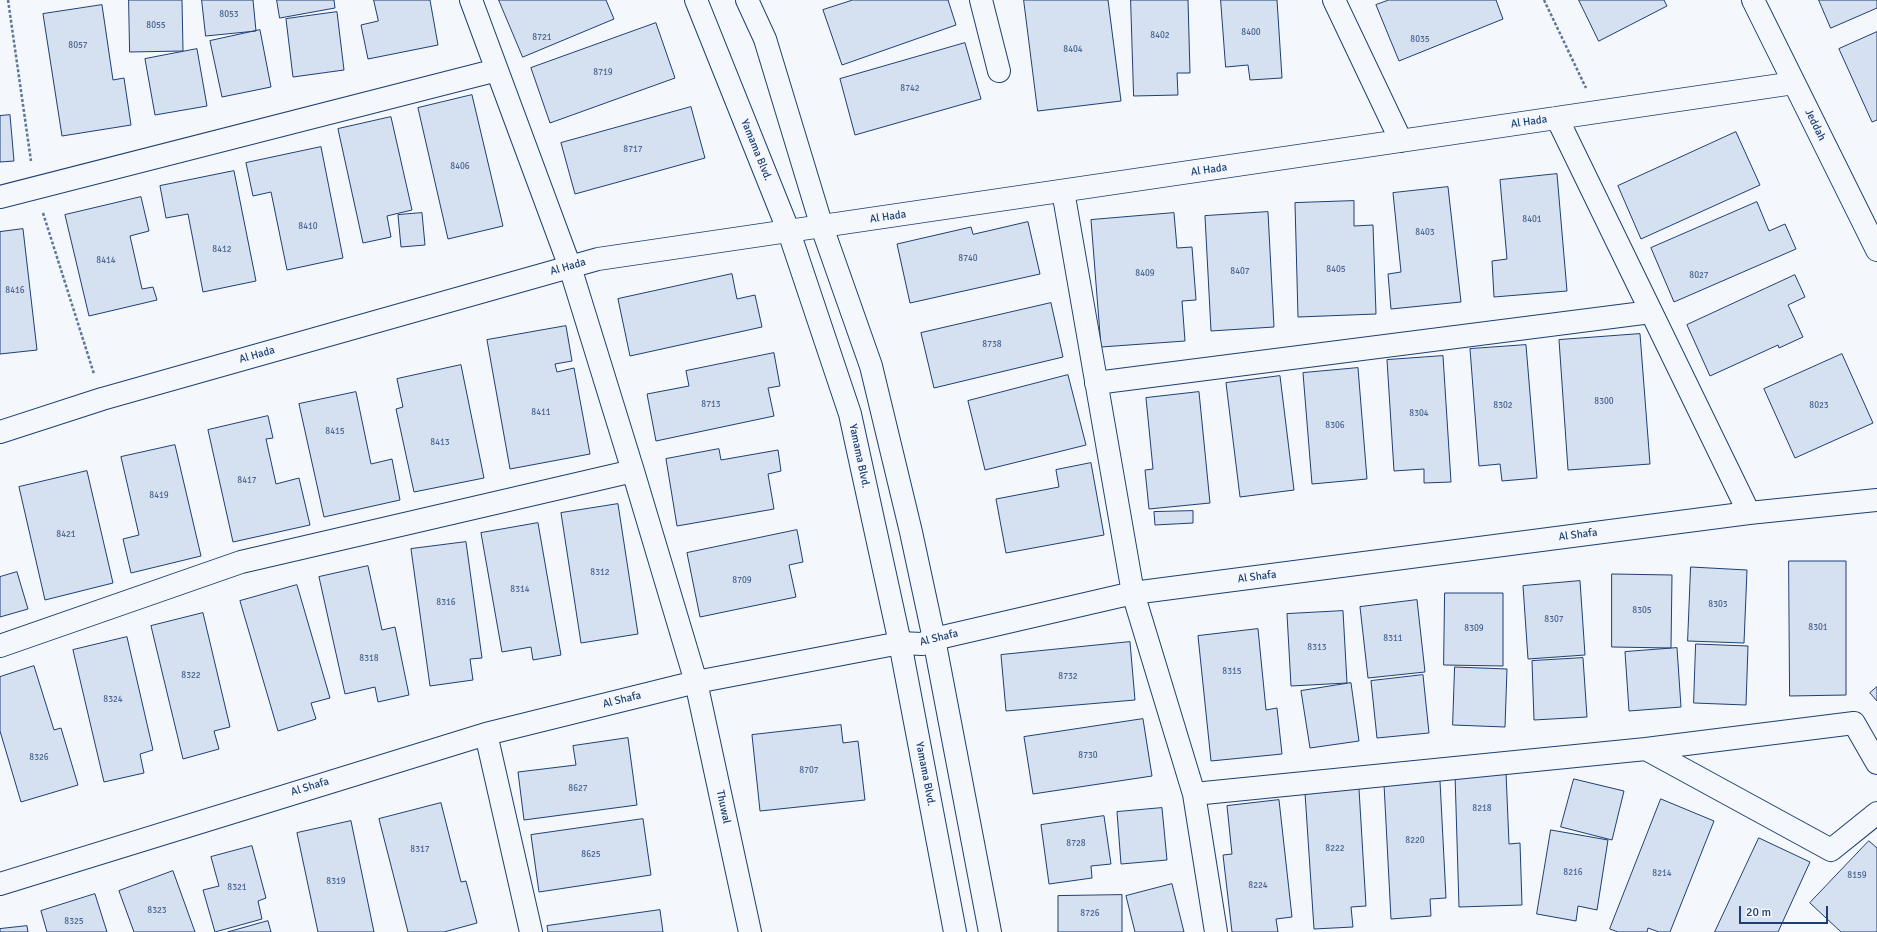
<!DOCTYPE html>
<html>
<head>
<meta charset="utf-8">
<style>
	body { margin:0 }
	#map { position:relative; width:1877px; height:932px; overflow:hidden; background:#f4f7fb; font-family:Signika,sans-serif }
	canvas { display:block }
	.scale { position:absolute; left:1739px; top:906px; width:89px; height:18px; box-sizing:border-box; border:2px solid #1d3f73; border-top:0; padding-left:5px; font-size:12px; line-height:14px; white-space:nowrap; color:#1d3f73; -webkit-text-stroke:3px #f4f7fb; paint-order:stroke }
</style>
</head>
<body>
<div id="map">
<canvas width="1877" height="932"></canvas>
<div class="scale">20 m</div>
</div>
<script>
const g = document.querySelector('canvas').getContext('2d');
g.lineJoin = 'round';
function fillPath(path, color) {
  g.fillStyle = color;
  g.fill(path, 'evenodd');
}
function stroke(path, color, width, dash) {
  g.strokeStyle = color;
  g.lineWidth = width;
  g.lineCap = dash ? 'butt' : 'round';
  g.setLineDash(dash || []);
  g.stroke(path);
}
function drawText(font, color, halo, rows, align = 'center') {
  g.font = font + ' Signika,sans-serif';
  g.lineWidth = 3;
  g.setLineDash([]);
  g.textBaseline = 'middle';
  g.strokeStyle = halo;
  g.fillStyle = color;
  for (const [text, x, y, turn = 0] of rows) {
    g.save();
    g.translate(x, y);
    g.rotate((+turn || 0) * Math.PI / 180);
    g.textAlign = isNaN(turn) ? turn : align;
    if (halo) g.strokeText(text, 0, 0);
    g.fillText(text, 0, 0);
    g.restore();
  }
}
const building = new Path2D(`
	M129 0H182L183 51 130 52Z
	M202 0H253L256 31 206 36Z
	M277 0H334L335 8 280 18Z
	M374 0H430L438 45 368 59 361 25 378 21Z
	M499 0H606L614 19 523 57Z
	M853 0H948L956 25 842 65 823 10Z
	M1024 0H1108L1121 101 1038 111Z
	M1131 0H1188L1190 73H1177L1178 95 1134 96Z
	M1221 0H1277L1282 78 1250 80 1248 65 1226 67Z
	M1389 0H1496L1503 19 1399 61 1376 5Z
	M1579 0H1664L1667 6 1599 41Z
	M1819 0H1877V8L1831 28Z
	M102 5 113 80 124 78 131 125 62 136 43 14Z
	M337 12 344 70 293 77 286 19Z
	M656 23 675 78 550 123 531 68Z
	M260 30 271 87 222 97 210 41Z
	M1877 32V120L1872 122 1839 49Z
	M965 43 981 99 855 135 840 79Z
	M197 49 207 106 155 115 145 59Z
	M472 95 503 226 448 239 418 108Z
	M691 107 705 158 575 194 561 143Z
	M10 115 14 161 0 162V116Z
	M391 117 412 210 387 216 391 237 363 243 338 129Z
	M1736 132 1760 185 1641 239 1618 186Z
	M321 147 343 258 287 270 271 192 253 196 246 163Z
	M234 171 256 281 203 292 188 214 166 218 160 186Z
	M1557 174 1567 291 1494 297 1492 261 1507 259 1500 180Z
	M1448 187 1461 302 1391 309 1388 274 1401 272 1393 193Z
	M141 197 149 231 130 236 142 289 153 287 157 300 89 316 65 215Z
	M1354 201V226L1373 225 1376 314 1298 317 1295 203Z
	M1757 202 1769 231 1785 224 1796 249 1674 302 1651 248Z
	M1268 212 1274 327 1211 331 1205 216Z
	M422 213 425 245 401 247 398 215Z
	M1174 213 1177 248 1192 247 1196 300 1182 301 1185 341 1101 347 1091 220Z
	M1028 222 1040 274 910 303 897 244 971 227 973 234Z
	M23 229 37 350 0 354V232Z
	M732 274 737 299 755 295 762 327 630 356 618 299Z
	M1795 275 1805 297 1788 305 1803 337 1779 348 1778 345 1710 376 1687 325Z
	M1051 303 1063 357 934 388 921 333Z
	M566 326 572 361 555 364 557 372 574 368 590 454 510 469 487 340Z
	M1640 334 1650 464 1568 470 1559 340Z
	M1526 345 1537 478 1502 481 1500 464 1479 466 1470 349Z
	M774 353 780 386 768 388 774 416 656 441 647 394 689 386 686 371Z
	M1842 354 1873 423 1795 458 1764 389Z
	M1443 356 1451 482 1424 483V469L1394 471 1387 360Z
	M461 365 484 478 414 492 396 409 403 407 397 379Z
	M1358 368 1367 479 1312 484 1303 373Z
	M1068 375 1086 445 985 470 968 401Z
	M1280 376 1294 490 1240 497 1226 383Z
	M356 392 371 464 392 459 400 500 324 517 299 404Z
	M1199 392 1210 503 1149 509 1145 470 1153 469 1146 398Z
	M268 416 273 438 266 439 276 484 299 478 310 525 233 542 208 430Z
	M175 445 201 556 131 573 123 539 139 535 121 457Z
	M719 449 721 460 778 450 781 471 768 474 774 509 677 526 666 459Z
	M1091 463 1104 535 1006 553 996 499 1059 487 1056 470Z
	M87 471 113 583 45 600 19 487Z
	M618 504 638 634 581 643 561 513Z
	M1193 511V523L1155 525 1154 512Z
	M538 523 561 655 533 660 531 647 502 652 481 533Z
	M797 530 803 562 789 565 796 597 700 617 687 553Z
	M466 542 482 658 470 659 473 680 430 686 411 549Z
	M1789 561H1846V695L1790 696Z
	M368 566 382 630 395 627 409 695 378 702 375 687 345 694 319 577Z
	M1691 567 1747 570 1744 643 1688 641Z
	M17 572 28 609 0 617V577Z
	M1612 574 1672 575 1671 648 1612 647Z
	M1580 581 1585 655 1528 659 1523 586Z
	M297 585 330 698 311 703 316 719 278 731 240 601Z
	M1445 593H1503V666L1444 665Z
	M1417 600 1425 672 1368 678 1360 607Z
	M1343 611 1347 683 1291 686 1287 614Z
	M203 613 230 727 214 731 219 749 183 759 151 626Z
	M1258 629 1266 710 1277 708 1282 754 1211 761 1198 636Z
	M127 637 153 750 140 754 144 773 104 782 73 650Z
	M1130 642 1135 700 1006 711 1001 655Z
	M1696 644 1748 646 1746 705 1694 703Z
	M1677 648 1681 707 1629 711 1625 652Z
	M1583 658 1587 717 1534 720 1532 661Z
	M34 666 54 730 61 728 78 785 21 802 0 731V677Z
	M1455 667 1507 669 1505 727 1453 725Z
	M1423 675 1429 733 1377 738 1371 681Z
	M1351 683 1359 741 1310 748 1301 691Z
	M1877 687V701L1870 693Z
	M1143 719 1152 776 1033 794 1024 737Z
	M841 725 843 743 858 741 865 800 760 811 752 735Z
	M628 738 637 805 524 820 518 772 576 765 573 746Z
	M1506 772 1509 844 1520 843 1522 905 1459 907 1455 774Z
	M1574 779 1624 791 1612 840 1561 827Z
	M1440 781 1446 898 1430 899 1431 916 1391 919 1384 784Z
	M1359 789 1366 906 1351 907 1353 927 1314 929 1305 793Z
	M1661 799 1714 821 1670 932H1659L1648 928 1647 932H1618L1610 929Z
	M1279 800 1292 917 1276 919 1278 932H1232L1223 855 1232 854 1227 806Z
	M441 803 461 882 466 881 477 923 444 932H408L379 819Z
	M1162 808 1167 860 1121 864 1117 812Z
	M1104 816 1111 864 1091 866 1092 878 1049 884 1041 825Z
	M643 819 651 875 539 892 531 835Z
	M351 821 374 932H318L297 833Z
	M1551 830 1608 840 1597 910 1578 906 1576 921 1537 914Z
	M1759 838 1810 862 1778 932H1715Z
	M1869 841 1877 848V932H1841L1810 903Z
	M252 846 266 898 258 901 262 919 215 932 203 890 219 886 211 857Z
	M173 871 195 932H134L119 891Z
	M1172 884 1184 932H1135L1126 896Z
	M95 894 107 932H47L41 911Z
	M1122 895V932H1058V896Z
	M660 910 663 932H548L547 926Z
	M268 921 271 932H228Z
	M27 926 28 932H0V929Z`);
fillPath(building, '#d5e0f0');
stroke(building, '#1d3f73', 1);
const minor = new Path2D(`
	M471 0 570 267 633 471 696 682 750 932
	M981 0 999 71
	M1334 0 1401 141
	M1753 0 1877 250
	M1557 118 1749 513
	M1063 191 1133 593 1194 794 1216 932
	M0 197 497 70
	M1096 383 1651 312
	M0 432 102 399 598 259 1794 83
	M0 646 241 562 633 471
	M486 734 531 932
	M1646 749 1854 723 1877 763
	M1194 794 1646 749 1831 850 1877 813
	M0 884 486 734 696 682 900 643 922 644 934 639 1133 593 1749 513 1877 500`);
const major = new Path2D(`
	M696 0 789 232 850 414 900 643 955 932
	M747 0 765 39 822 227 871 366 911 532 934 639 990 932`);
stroke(minor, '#1d3f73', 24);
stroke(major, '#1d3f73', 24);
stroke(new Path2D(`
	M8 0 31 161
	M1544 0 1586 88
	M43 213 94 374`), '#5e769c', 2.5, [3, 2]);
stroke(minor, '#f4f7fb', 22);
stroke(major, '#f4f7fb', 22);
drawText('9px', '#4b6792', null, [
	["8053",229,15],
	["8055",156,26],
	["8400",1251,33],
	["8402",1160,36],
	["8721",542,38],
	["8035",1420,40],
	["8057",78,46],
	["8404",1073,50],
	["8719",603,73],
	["8742",910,89],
	["8717",633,150],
	["8406",460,167],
	["8401",1532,220],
	["8410",308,227],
	["8403",1425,233],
	["8412",222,250],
	["8740",968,259],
	["8414",106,261],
	["8405",1336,270],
	["8407",1240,272],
	["8409",1145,274],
	["8027",1699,276],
	["8416",15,291],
	["8738",992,345],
	["8300",1604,402],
	["8713",711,405],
	["8302",1503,406],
	["8023",1819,406],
	["8411",541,413],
	["8304",1419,414],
	["8306",1335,426],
	["8415",335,432],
	["8413",440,443],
	["8417",247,481],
	["8419",159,496],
	["8421",66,535],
	["8312",600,573],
	["8709",742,581],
	["8314",520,590],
	["8316",446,603],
	["8303",1718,605],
	["8305",1642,611],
	["8307",1554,620],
	["8301",1818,628],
	["8309",1474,629],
	["8311",1393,639],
	["8313",1317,648],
	["8318",369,659],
	["8315",1232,672],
	["8322",191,676],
	["8732",1068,677],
	["8324",113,700],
	["8730",1088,756],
	["8326",39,758],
	["8707",809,771],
	["8627",578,789],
	["8218",1482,809],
	["8220",1415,841],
	["8728",1076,844],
	["8222",1335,849],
	["8317",420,850],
	["8625",591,855],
	["8216",1573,873],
	["8214",1662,874],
	["8159",1857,876],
	["8319",336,882],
	["8224",1258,886],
	["8321",237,888],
	["8323",157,911],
	["8726",1090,914],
	["8325",74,922]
]);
drawText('11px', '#1d3f73', '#f4f7fb', [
	["Al Hada",1529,122,-8],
	["Jeddah",1815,125,64],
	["Yamama Blvd.",756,150,68],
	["Al Hada",1209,170,-8],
	["Al Hada",888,217,-8],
	["Al Hada",568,267,-16],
	["Al Hada",257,355,-16],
	["Yamama Blvd.",859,456,78],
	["Al Shafa",1578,535,-7],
	["Al Shafa",1257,577,-7],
	["Al Shafa",939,638,-14],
	["Al Shafa",622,700,-14],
	["Yamama Blvd.",925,774,79],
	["Al Shafa",310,787,-17],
	["Thuwal",723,807,78]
]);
</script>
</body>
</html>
